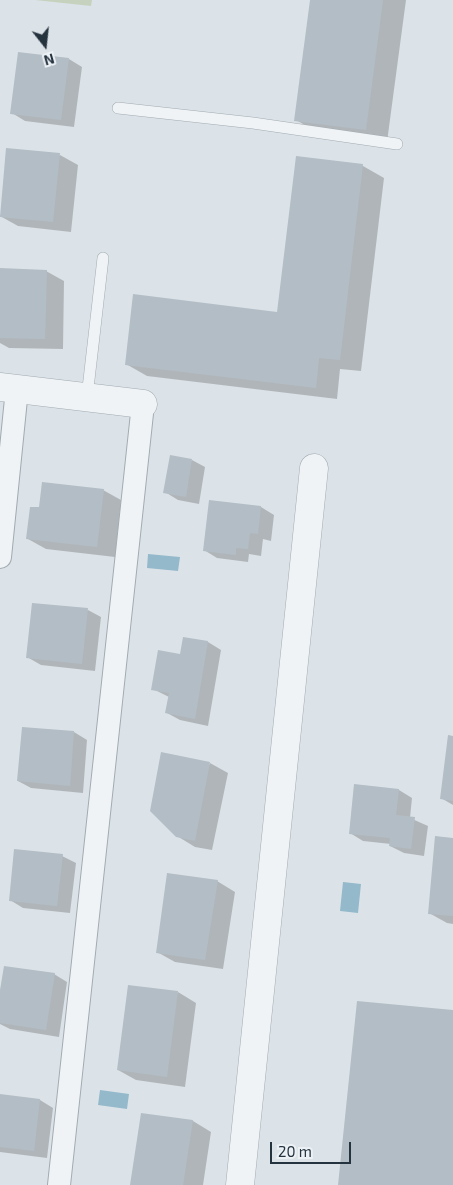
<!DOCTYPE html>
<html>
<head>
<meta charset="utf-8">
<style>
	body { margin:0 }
	#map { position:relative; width:453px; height:1185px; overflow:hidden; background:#dce3e8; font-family:"Exo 2",sans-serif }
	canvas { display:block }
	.north { position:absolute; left:20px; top:20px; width:50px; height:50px; -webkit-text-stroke:4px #ecf1f5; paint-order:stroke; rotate:164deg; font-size:14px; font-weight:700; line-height:20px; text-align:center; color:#25333f }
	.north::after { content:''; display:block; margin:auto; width:18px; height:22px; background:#25333f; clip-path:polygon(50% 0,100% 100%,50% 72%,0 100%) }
	.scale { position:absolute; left:270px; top:1142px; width:81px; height:22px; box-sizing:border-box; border:2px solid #25333f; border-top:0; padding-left:6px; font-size:15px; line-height:18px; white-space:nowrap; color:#25333f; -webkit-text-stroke:4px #ecf1f5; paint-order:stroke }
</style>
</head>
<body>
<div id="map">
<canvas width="453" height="1185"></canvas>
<div class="north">N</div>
<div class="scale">20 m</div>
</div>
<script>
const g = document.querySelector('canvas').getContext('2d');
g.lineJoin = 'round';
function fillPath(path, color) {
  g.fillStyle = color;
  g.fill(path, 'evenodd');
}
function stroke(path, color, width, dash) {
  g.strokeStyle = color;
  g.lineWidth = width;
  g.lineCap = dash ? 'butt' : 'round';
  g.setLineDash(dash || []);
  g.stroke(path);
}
fillPath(new Path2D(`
	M35 0H92L91 6Z`), '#c6d2bd');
fillPath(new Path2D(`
	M148 554 180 557 178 571 147 568Z
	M343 882 361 884 358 913 340 911Z
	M100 1090 129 1094 127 1109 98 1105Z`), '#94b9cb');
fillPath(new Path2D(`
	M311 0H406L387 142 317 132 296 120Z
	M69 59 82 67 74 127 25 121 12 113Z
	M60 155 78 165 71 232 18 226 0 216Z
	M297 157 363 166 384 178 361 371 340 369 337 399 147 376 126 364 278 313Z
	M0 270 46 271 64 281 63 349 9 348 0 343Z
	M192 460 205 467 199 504 178 500 165 492Z
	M103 490 121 500 115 557 46 549 28 539 40 509Z
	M210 502 261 507 274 515 271 541 263 539 261 556 249 554 248 562 217 558 204 550Z
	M88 610 101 617 95 671 41 665 27 657Z
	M184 638 208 642 221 650 208 726 180 720 167 713 169 697 153 689 181 655Z
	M74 732 87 740 83 793 31 788 18 781Z
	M453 737V805L441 798Z
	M210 763 228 773 212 850 195 847 177 836Z
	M355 786 399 790 412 798 410 818 428 826 424 856 404 853 390 846 391 844 363 841 350 833Z
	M453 839V924L447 923 429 913Z
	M62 856 76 863 70 913 23 908 10 900Z
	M217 881 235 892 223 969 175 962 157 952Z
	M54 974 67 982 59 1037 10 1029 0 1024V998Z
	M178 992 196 1003 185 1087 136 1080 118 1070Z
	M0 1095 40 1100 53 1108 47 1158 0 1152Z
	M142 1114 193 1121 211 1132 203 1185H131Z`), '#0003');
fillPath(new Path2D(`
	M310 0H383L366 130 294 121Z
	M18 52 69 58 61 120 10 114Z
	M6 148 60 153 53 222 0 217Z
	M296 156 363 164 340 360 319 358 316 388 125 365 133 294 277 312Z
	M0 268 47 270 45 339 0 338Z
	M170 455 192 459 186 497 163 493Z
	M42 482 104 489 97 547 26 539 30 507H39Z
	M209 500 261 506 258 534 250 533 248 549 236 548V555L203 551Z
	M32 603 88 608 82 664 26 658Z
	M183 637 208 641 195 719 165 713 169 693 151 690 158 650 180 654Z
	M22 727 74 731 70 786 17 781Z
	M448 735 453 736V801L440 799Z
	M161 752 210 762 195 841 176 837 150 811Z
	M354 784 399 789 396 815 415 817 411 849 389 846 390 838 349 834Z
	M435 836 453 838V916L428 914Z
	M14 849 63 854 57 906 9 901Z
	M167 873 218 880 205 960 156 953Z
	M4 966 55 973 46 1030 0 1023V990Z
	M128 985 178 991 167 1077 117 1070Z
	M357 1001 453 1010V1185H338Z
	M0 1094 40 1099 34 1151 0 1147Z
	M141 1113 193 1120 183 1185H130Z`), '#b3bdc5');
const service = new Path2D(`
	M118 108 253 123 397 144
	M87 397 103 258`);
const minor = new Path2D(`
	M0 557 17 389
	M59 1185 143 404`);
const tertiary = new Path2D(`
	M0 387 143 404
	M240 1185 314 468`);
stroke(service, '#a1abb2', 12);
stroke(minor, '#a1abb2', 24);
stroke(tertiary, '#a1abb2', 29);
stroke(service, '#eff3f6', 11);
stroke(minor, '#eff3f6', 22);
stroke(tertiary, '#eff3f6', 28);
</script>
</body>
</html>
